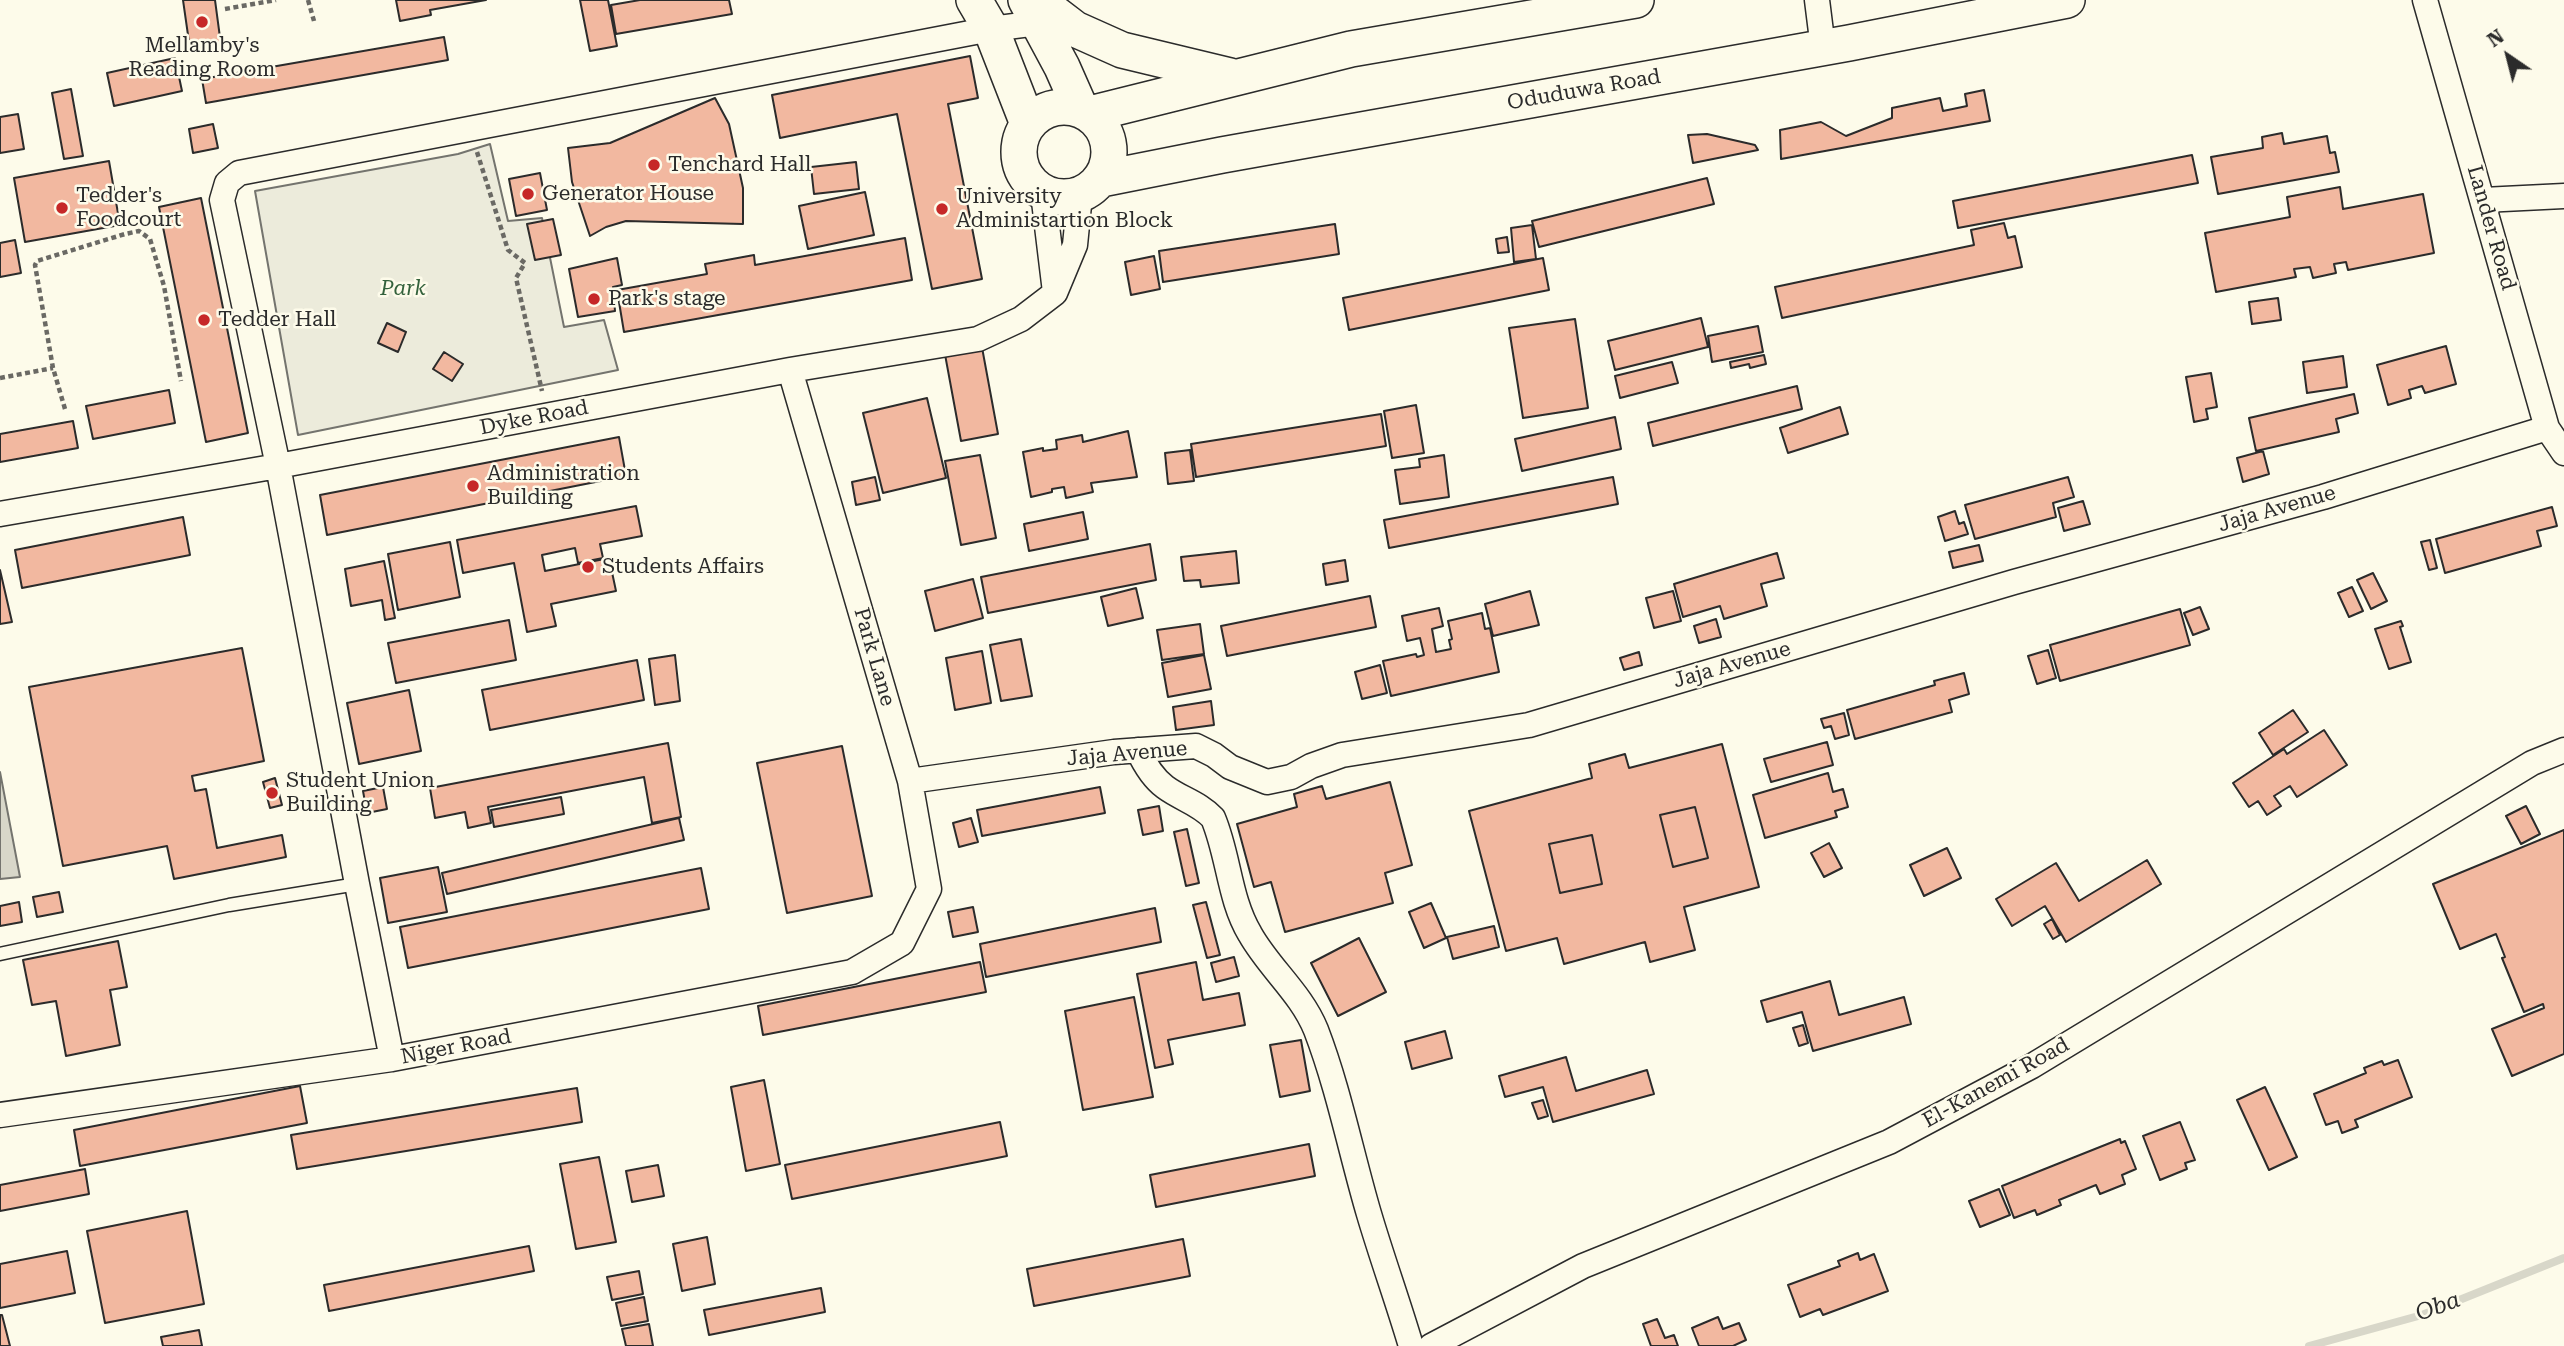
<!DOCTYPE html>
<html>
<head>
<meta charset="utf-8">
<style>
	body { margin:0 }
	#map { position:relative; width:2564px; height:1346px; overflow:hidden; background:#fdfbea; font-family:"Roboto Serif",serif }
	canvas { display:block }
	.north { position:absolute; left:2473px; top:21px; width:70px; height:70px; -webkit-text-stroke:5px #fdfbea; paint-order:stroke; rotate:325deg; font-size:19px; font-weight:700; line-height:28px; text-align:center; color:#2b2b2b }
	.north::after { content:''; display:block; margin:auto; width:24px; height:32px; background:#2b2b2b; clip-path:polygon(50% 0,100% 100%,50% 72%,0 100%) }
</style>
</head>
<body>
<div id="map">
<canvas width="2564" height="1346"></canvas>
<div class="north">N</div>
</div>
<script>
const g = document.querySelector('canvas').getContext('2d');
g.lineJoin = 'round';
function fillPath(path, color) {
  g.fillStyle = color;
  g.fill(path, 'evenodd');
}
function stroke(path, color, width, dash) {
  g.strokeStyle = color;
  g.lineWidth = width;
  g.lineCap = dash ? 'butt' : 'round';
  g.setLineDash(dash || []);
  g.stroke(path);
}
function drawText(font, color, halo, rows, align = 'center') {
  g.font = font + ' "Roboto Serif",serif';
  g.lineWidth = 5;
  g.setLineDash([]);
  g.textBaseline = 'middle';
  g.strokeStyle = halo;
  g.fillStyle = color;
  for (const [text, x, y, turn = 0] of rows) {
    g.save();
    g.translate(x, y);
    g.rotate((+turn || 0) * Math.PI / 180);
    g.textAlign = isNaN(turn) ? turn : align;
    if (halo) g.strokeText(text, 0, 0);
    g.fillText(text, 0, 0);
    g.restore();
  }
}
const green = new Path2D(`
	M490 144 508 221 542 218 564 327 604 320 618 370 298 435 255 191 458 154Z`);
fillPath(green, '#ecebdb');
stroke(green, '#74746e', 2);
const water = new Path2D(`
	M0 772 20 877 0 879Z`);
fillPath(water, '#d8d7c9');
stroke(water, '#74746e', 2);
stroke(new Path2D(`
	M2309 1346 2422 1315 2564 1258`), '#d8d7c9', 8);
const building = new Path2D(`
	M183 0H215L221 45 190 49Z
	M396 0H486L430 10 431 15 400 21Z
	M580 0H608L617 46 590 51Z
	M640 0H729L732 14 616 34 611 5Z
	M444 37 448 60 206 103 202 79Z
	M970 56 978 98 948 104 982 279 932 289 897 114 780 138 772 95Z
	M175 58 182 91 114 106 107 73Z
	M71 89 83 156 64 159 52 93Z
	M1984 90 1990 121 1781 159 1780 130 1821 122 1846 136 1892 118V108L1940 98 1943 111 1967 106 1965 94Z
	M715 98 729 124 743 188V224L626 221 606 227 590 236 572 182 568 148 610 143Z
	M18 114 24 149 0 153V117Z
	M213 124 218 148 193 153 189 129Z
	M2282 133 2284 144 2327 136 2330 153 2335 152 2339 172 2218 194 2211 157 2263 148 2262 137Z
	M1707 134 1755 145 1758 150 1693 163 1688 135Z
	M2192 155 2198 183 1958 228 1953 201Z
	M109 161 120 225 25 242 14 178Z
	M856 162 859 189 814 194 811 167Z
	M540 173 547 210 516 216 509 179Z
	M1707 178 1714 204 1539 247 1532 221Z
	M2340 187 2343 209 2423 194 2434 253 2348 270 2346 262 2334 264 2336 273 2313 278 2310 267 2294 269 2296 277 2216 292 2205 233 2290 217 2287 197Z
	M865 192 874 235 808 249 799 206Z
	M201 198 248 433 206 442 159 207Z
	M553 219 561 255 535 260 527 224Z
	M2004 223 2008 238 2015 236 2022 267 1782 318 1775 287 1974 245 1971 230Z
	M1335 224 1339 254 1163 282 1159 251Z
	M1532 225 1536 259 1514 262 1511 228Z
	M1507 237 1509 252 1498 253 1496 239Z
	M905 238 912 280 624 332 617 290 707 274 705 264 754 255 755 265Z
	M15 240 21 273 0 277V243Z
	M1154 256 1160 289 1131 295 1125 262Z
	M617 258 622 285 613 287 615 311 578 317 569 269Z
	M1543 258 1549 290 1349 330 1343 298Z
	M2278 298 2281 320 2252 324 2249 302Z
	M1701 318 1708 347 1615 370 1608 341Z
	M1575 319 1588 408 1523 418 1509 328Z
	M387 323 406 332 398 352 378 343Z
	M1758 326 1763 352 1712 362 1708 336Z
	M981 342 998 434 961 441 944 349Z
	M2446 346 2456 384 2425 393 2422 386 2409 390 2411 398 2388 405 2377 365Z
	M444 352 463 364 452 381 433 369Z
	M1764 355 1766 364 1750 368 1749 364 1731 368 1730 362Z
	M2343 356 2347 387 2307 393 2303 362Z
	M1672 362 1678 383 1620 398 1615 376Z
	M2211 373 2217 407 2206 409 2208 419 2194 422 2186 377Z
	M1797 386 1802 409 1653 446 1648 423Z
	M169 390 175 423 93 439 86 406Z
	M2354 394 2358 413 2336 419 2339 432 2256 451 2249 418Z
	M927 398 946 478 883 493 863 413Z
	M1416 405 1424 453 1392 458 1384 411Z
	M1840 407 1848 434 1788 453 1780 428Z
	M1381 414 1386 446 1196 477 1191 444Z
	M1615 417 1621 449 1522 471 1515 439Z
	M73 421 78 448 0 462V434Z
	M1128 431 1137 477 1091 483 1093 492 1066 498 1064 487 1052 489V492L1031 497 1023 452 1043 448V451L1057 449 1056 440 1082 435 1083 442Z
	M619 437 626 476 327 535 320 495Z
	M1190 450 1194 481 1168 484 1165 453Z
	M2263 451 2269 474 2243 482 2237 458Z
	M980 455 996 538 961 545 945 461Z
	M1444 455 1449 497 1400 504 1395 470 1420 467 1419 459Z
	M875 477 880 500 856 505 852 482Z
	M1613 477 1618 504 1389 548 1384 520Z
	M2068 477 2074 497 2053 503 2056 517 1975 539 1965 505Z
	M2083 501 2090 524 2064 531 2058 508Z
	M636 506 642 536 600 544 603 558 578 563 575 548 542 555 545 571 609 558 616 591 551 604 556 626 527 632 514 563 463 573 457 540Z
	M2552 507 2557 526 2537 531 2541 546 2445 573 2436 539Z
	M1955 511 1959 524 1964 522 1968 534 1945 541 1938 517Z
	M1083 512 1088 539 1029 551 1024 524Z
	M183 517 190 555 22 588 15 550Z
	M2430 540 2437 568 2429 570 2421 542Z
	M450 542 460 597 398 610 388 554Z
	M1150 544 1156 580 988 613 981 577Z
	M1979 545 1983 561 1953 568 1949 552Z
	M1236 551 1239 583 1201 587 1200 580 1184 581 1181 557Z
	M1777 553 1784 578 1761 584 1767 606 1724 619 1720 606 1683 617 1674 584Z
	M1345 560 1348 581 1326 585 1323 564Z
	M384 561 395 618 385 620 382 600 351 606 345 569Z
	M0 570 12 622 0 624Z
	M2373 573 2387 601 2371 609 2357 580Z
	M973 579 983 618 935 631 925 591Z
	M2352 587 2363 611 2349 617 2338 593Z
	M1136 588 1143 618 1108 626 1101 597Z
	M1530 591 1539 625 1493 636 1485 604Z
	M1673 591 1681 621 1654 628 1646 598Z
	M1370 596 1376 627 1227 656 1221 626Z
	M2200 607 2209 629 2193 635 2184 613Z
	M1439 608 1443 626 1432 629 1436 652 1451 649 1449 640 1452 639 1448 621 1482 613 1485 629 1490 628 1499 672 1391 696 1383 661 1416 654 1417 657 1424 655 1420 638 1407 641 1402 616Z
	M2180 609 2190 645 2060 681 2050 645Z
	M1716 619 1721 637 1699 643 1694 626Z
	M509 620 516 660 396 683 388 643Z
	M2401 621 2403 626 2400 627 2411 662 2389 669 2375 629Z
	M1200 624 1204 654 1162 660 1157 630Z
	M1021 639 1032 696 1001 701 990 645Z
	M242 648 264 761 192 776 195 791 206 789 217 848 282 835 286 857 174 879 167 846 63 866 29 687Z
	M2048 650 2056 678 2037 684 2028 656Z
	M982 651 991 703 955 710 946 658Z
	M1639 652 1642 665 1624 670 1620 658Z
	M675 655 680 701 655 705 649 659Z
	M1204 655 1211 689 1168 697 1162 663Z
	M637 660 644 700 490 730 482 690Z
	M1380 665 1387 693 1362 699 1355 672Z
	M1964 673 1969 694 1949 700 1952 712 1855 739 1847 710 1935 685 1934 681Z
	M409 690 421 751 359 764 347 703Z
	M1211 701 1214 725 1176 730 1173 707Z
	M2293 710 2308 732 2273 755 2259 733Z
	M1844 713 1849 735 1835 739 1831 726 1824 728 1821 719Z
	M2324 730 2347 765 2297 797 2290 786 2274 796 2281 806 2267 815 2258 801 2249 807 2233 783 2284 749 2287 754Z
	M1827 742 1833 765 1771 782 1764 759Z
	M668 743 681 817 652 823 644 777 488 807 491 823 468 828 465 812 435 818 430 788Z
	M1722 744 1759 887 1684 907 1695 950 1650 962 1645 942 1564 964 1557 938 1506 951 1469 811 1592 778 1589 764 1625 754 1629 768ZM1695 807 1708 858 1673 867 1660 815ZM1592 835 1602 884 1560 893 1549 844Z
	M842 746 872 896 787 913 757 763Z
	M1828 773 1833 792 1843 789 1848 807 1835 811 1837 817 1765 838 1753 795Z
	M275 778 282 805 270 808 263 782Z
	M1390 782 1412 865 1385 873 1393 903 1285 932 1271 882 1254 887 1237 824 1297 807 1294 794 1322 786 1326 799Z
	M383 787 387 809 367 813 363 791Z
	M1100 787 1105 813 982 836 977 810Z
	M561 797 564 814 494 827 491 810Z
	M1159 806 1163 831 1143 835 1138 810Z
	M2526 806 2540 834 2521 844 2506 816Z
	M1695 807 1708 858 1673 867 1660 815Z
	M679 818 684 840 447 894 442 873Z
	M971 818 978 842 959 847 953 823Z
	M1187 829 1199 883 1186 886 1174 832Z
	M2564 830V1054L2512 1076 2492 1029 2544 1008 2543 1004 2524 1012 2502 958 2505 957 2496 934 2460 949 2433 884Z
	M1592 835 1602 884 1560 893 1549 844Z
	M1829 843 1842 868 1824 877 1811 853Z
	M1947 848 1961 878 1924 896 1910 865Z
	M2147 860 2161 884 2066 942 2045 906 2012 926 1996 899 2056 863 2079 901Z
	M438 867 447 912 388 923 380 878Z
	M701 868 709 909 408 968 400 927Z
	M59 892 63 912 37 917 33 897Z
	M19 902 22 922 0 926V906Z
	M1206 902 1220 955 1207 958 1193 905Z
	M1431 903 1446 938 1424 948 1409 912Z
	M973 907 978 932 953 937 948 912Z
	M1155 908 1161 942 986 977 980 944Z
	M2052 919 2060 935 2053 939 2044 924Z
	M1494 926 1499 947 1453 959 1447 937Z
	M1359 938 1386 992 1338 1016 1311 963Z
	M118 941 127 987 110 990 120 1045 66 1056 56 1001 32 1005 23 960Z
	M1234 957 1239 976 1216 982 1211 963Z
	M980 962 986 992 763 1035 758 1006Z
	M1196 962 1203 1000 1239 993 1245 1025 1168 1040 1173 1064 1155 1068 1137 974Z
	M1830 981 1839 1015 1904 997 1911 1024 1813 1051 1802 1012 1767 1022 1761 1001Z
	M1134 997 1153 1097 1083 1110 1065 1011Z
	M1803 1025 1808 1043 1799 1046 1793 1028Z
	M1445 1031 1452 1058 1412 1069 1405 1042Z
	M1301 1040 1310 1091 1280 1097 1270 1045Z
	M1566 1057 1576 1091 1647 1070 1654 1094 1553 1122 1543 1087 1505 1097 1499 1076Z
	M2398 1060 2412 1097 2355 1120 2358 1127 2342 1133 2338 1121 2326 1125 2314 1094 2366 1073 2364 1068 2382 1061 2384 1065Z
	M764 1080 780 1164 746 1171 731 1087Z
	M300 1086 307 1123 80 1166 74 1130Z
	M2265 1087 2297 1157 2269 1170 2237 1100Z
	M577 1088 582 1122 297 1169 291 1135Z
	M1543 1100 1548 1116 1538 1119 1532 1103Z
	M1000 1122 1007 1156 792 1199 785 1165Z
	M2180 1122 2195 1160 2185 1163 2187 1169 2160 1180 2143 1136Z
	M2120 1139 2121 1143 2125 1141 2136 1169 2122 1175 2125 1184 2100 1194 2096 1185 2059 1200 2061 1205 2037 1215 2035 1210 2014 1218 2002 1186Z
	M1309 1144 1315 1176 1156 1207 1150 1175Z
	M599 1157 616 1242 576 1249 560 1164Z
	M658 1165 664 1196 632 1202 626 1171Z
	M85 1169 89 1194 0 1211V1185Z
	M1999 1189 2010 1215 1980 1227 1969 1201Z
	M187 1211 204 1304 105 1323 87 1231Z
	M707 1237 715 1284 682 1291 673 1244Z
	M1183 1239 1190 1276 1034 1306 1027 1269Z
	M529 1246 534 1271 329 1311 324 1285Z
	M67 1251 75 1293 0 1308V1264Z
	M1858 1253 1860 1260 1874 1254 1888 1291 1823 1315 1820 1309 1800 1317 1788 1285 1840 1266 1838 1261Z
	M639 1271 643 1294 612 1300 607 1277Z
	M821 1288 825 1312 709 1335 704 1310Z
	M644 1297 648 1321 621 1326 616 1303Z
	M0 1315H2L10 1346H0Z
	M1718 1317 1723 1329 1739 1323 1746 1340 1733 1346H1699L1692 1328Z
	M1657 1319 1665 1338 1674 1335 1678 1346H1651L1643 1324Z
	M649 1324 653 1346H626L622 1329Z
	M199 1330 202 1346H163L161 1337Z`);
fillPath(building, '#f2b8a0');
stroke(building, '#2b2b2b', 2);
const lane = new Path2D(`
	M0 954 229 905 357 884`);
const street = new Path2D(`
	M1817 0 1823 48
	M2425 0 2547 428 2564 453
	M1043 193 1055 292
	M2483 200 2564 196
	M0 514 278 466 790 370 978 339 1021 319 1055 293 1075 245 1080 195
	M1138 750C1144 763 1153 778 1165 787 1181 799 1199 803 1213 818 1229 856 1229 899 1250 934 1269 968 1301 993 1316 1030 1339 1090 1351 1153 1369 1214 1382 1258 1398 1302 1411 1346
	M910 781 1114 752 1196 746 1214 755 1230 767 1267 782 1291 777 1311 766 1342 755 1529 725 2014 582 2323 497 2547 428
	M392 1059 357 884 278 466 222 200 227 183 239 173 991 29 1038 23
	M0 1115 392 1059 852 972 902 943 929 889 910 781 790 370
	M1431 1346 1583 1266 1889 1142 2032 1066 2532 763 2564 750`);
const secondary = new Path2D(`
	M974 0 991 29 1028 124
	M1026 0 1062 67 1081 110
	M1037 0 1075 29 1122 50 1230 76
	M1019 152a45 45 0 1 1 90 0a45 45 0 1 1-90 0Z
	M1090 114 1351 49 1636 0
	M1101 179 1222 155 1849 43 2067 0`);
stroke(lane, '#2b2b2b', 15);
stroke(street, '#2b2b2b', 27);
stroke(secondary, '#2b2b2b', 38);
stroke(new Path2D(`
	M308 0 314 21
	M225 9 276 0
	M477 152 508 250 525 263 516 278 542 391
	M0 378 53 368
	M65 409 53 368 35 265 37 261 125 234 139 231 150 239 164 286 181 381`), '#6a6964', 4.5, [5, 3.5]);
stroke(lane, '#fdfbea', 12);
stroke(street, '#fdfbea', 24);
stroke(secondary, '#fdfbea', 35);
for (const [x, y, r, color] of [
	[202,22,7,"#c62828"],
	[654,165,7,"#c62828"],
	[528,194,7,"#c62828"],
	[62,208,7,"#c62828"],
	[942,209,7,"#c62828"],
	[594,299,7,"#c62828"],
	[204,320,7,"#c62828"],
	[473,486,7,"#c62828"],
	[588,567,7,"#c62828"],
	[272,793,7,"#c62828"]
]) {
  const dot = new Path2D();
  dot.arc(x, y, r, 0, 2 * Math.PI);
  g.fillStyle = color;
  g.fill(dot);
  stroke(dot, '#fdfbea', 2.5);
}
drawText('21px', '#2b2b2b', '#fdfbea', [
	["Mellamby's",202,46,"center"],
	["Reading Room",202,70,"center"],
	["Tenchard Hall",668,165],
	["Generator House",542,194],
	["Tedder's",76,196],
	["Foodcourt",76,220],
	["University",956,197],
	["Administartion Block",956,221],
	["Park's stage",608,299],
	["Tedder Hall",218,320],
	["Administration",487,474],
	["Building",487,498],
	["Students Affairs",602,567],
	["Student Union",286,781],
	["Building",286,805]
], 'left');
drawText('21px', '#2b2b2b', '#fdfbea', [
	["Oduduwa Road",1584,90,-10],
	["Lander Road",2491,228,74],
	["Dyke Road",534,418,-11],
	["Jaja Avenue",2277,509,-16],
	["Park Lane",874,657,74],
	["Jaja Avenue",1732,665,-16],
	["Jaja Avenue",1127,754,-5],
	["Niger Road",456,1047,-11],
	["El-Kanemi Road",1996,1083,-29]
]);
drawText('italic 21px', '#34623c', '#fdfbea', [
	["Park",403,289]
]);
drawText('italic 23px', '#2b2b2b', '#fdfbea', [
	["Oba",2438,1307,-20]
]);
</script>
</body>
</html>
